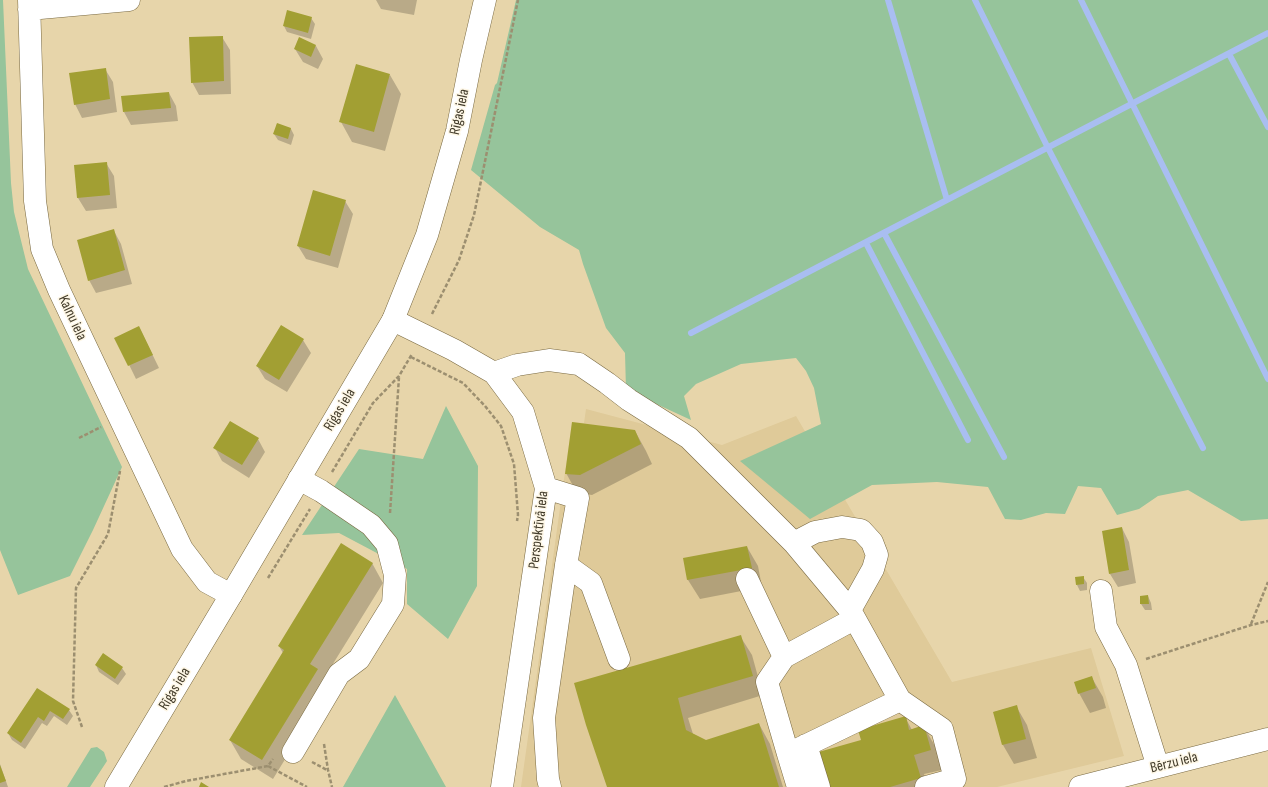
<!DOCTYPE html>
<html>
<head>
<meta charset="utf-8">
<style>
	body { margin:0 }
	canvas { display:block; background:#e7d5aa }
</style>
</head>
<body>
<canvas width="1268" height="787"></canvas>
<script>
const g = document.querySelector('canvas').getContext('2d');
g.lineJoin = 'round';
function fillPath(path, color) {
  g.fillStyle = color;
  g.fill(path, 'evenodd');
}
function stroke(path, color, width, dash) {
  g.strokeStyle = color;
  g.lineWidth = width;
  g.lineCap = dash ? 'butt' : 'round';
  g.setLineDash(dash || []);
  g.stroke(path);
}
function drawText(font, color, halo, rows, align = 'center') {
  g.font = font + ' "Sofia Sans Condensed",sans-serif';
  g.lineWidth = 3;
  g.setLineDash([]);
  g.textBaseline = 'middle';
  g.strokeStyle = halo;
  g.fillStyle = color;
  for (const [text, x, y, turn = 0] of rows) {
    g.save();
    g.translate(x, y);
    g.rotate((+turn || 0) * Math.PI / 180);
    g.textAlign = isNaN(turn) ? turn : align;
    if (halo) g.strokeText(text, 0, 0);
    g.fillText(text, 0, 0);
    g.restore();
  }
}
fillPath(new Path2D(`
	M586 409 722 445 796 416 952 682 1091 648 1124 756 997 787H521L572 422 584 423Z`), '#dfca99');
fillPath(new Path2D(`
	M0 0H3L11 183 14 212 28 269 122 467 93 530 70 576 18 595 0 550Z
	M516 0H1268V519L1241 521 1188 490 1158 496 1139 509 1117 515 1101 488 1078 486 1065 514 1046 513 1021 520 1005 519 988 487 937 482 872 485 810 519 740 461 821 424 814 388 806 371 796 358 741 364 696 384 684 396 691 420 626 390 625 353 606 328 583 264 579 250 540 227 471 170 495 85 497 83Z
	M446 406 478 466 477 586 448 639 407 604V569L339 533 302 535 359 449 423 459Z
	M395 695 446 787H343Z
	M97 747 104 752 107 761 90 787H67L91 748Z`), '#96c49b');
fillPath(new Path2D(`
	M376 0H417L414 15 381 9Z
	M311 18 315 24 311 39 287 32 284 26Z
	M222 37 230 50 231 94 199 95 192 82Z
	M316 46 323 59 318 69 303 62 295 49Z
	M105 69 113 82 117 112 82 118 75 104Z
	M390 75 401 94 385 151 352 142 341 122Z
	M169 93 176 106 178 121 131 125 124 112Z
	M277 124 291 129 294 135 291 145 278 140 274 134Z
	M106 163 114 176 117 208 86 211 78 198 75 166Z
	M345 201 353 214 338 268 306 259 298 246Z
	M114 231 121 244 132 284 96 293 89 280Z
	M139 327 159 368 136 379 116 338Z
	M303 340 311 353 287 392 265 379 257 366Z
	M635 431 646 451 652 464 592 495 577 493 566 473Z
	M258 439 265 452 249 478 222 461 215 448Z
	M1122 528 1129 542 1136 583 1118 587 1110 574Z
	M747 547 758 566 762 587 700 599 688 580 684 559Z
	M372 563 383 583 323 680 328 689 273 779 241 759 230 740 283 653 279 646Z
	M1083 577 1087 583V590L1080 591 1077 585Z
	M1148 596 1151 603 1152 610H1145L1141 604Z
	M740 636 752 655 763 695 688 718 693 734 706 741 759 724 770 744 783 787H608L587 725Z
	M96 665 122 668 126 674 118 685 99 672Z
	M1092 678 1103 697 1106 708 1090 713 1079 693Z
	M37 689 69 710 73 716 67 725 54 716 47 726 42 723 25 749 12 740 8 733Z
	M1016 706 1027 725 1037 758 1014 764 1003 745 994 712Z
	M905 717 912 730 924 727 935 746 942 770 924 774 928 787H825L862 741Z
	M0 764 8 787H0Z`), '#0003');
stroke(new Path2D(`
	M888 0 947 200
	M975 0 1048 148 1203 448
	M1081 0 1268 379
	M1229 54 1268 127
	M884 233 1004 457
	M866 243 968 440
	M691 333 1268 33`), '#a9bef1', 6);
fillPath(new Path2D(`
	M287 10 312 17 308 33 283 26Z
	M223 36 224 81 191 83 189 37Z
	M299 37 316 45 311 57 294 49Z
	M356 64 390 74 374 132 339 122Z
	M106 68 110 99 74 105 69 73Z
	M169 92 171 108 123 112 121 96Z
	M277 123 291 128 288 139 273 134Z
	M107 162 110 195 77 198 74 165Z
	M313 190 346 200 330 256 297 246Z
	M114 229 125 270 88 281 77 240Z
	M281 325 304 339 279 380 256 366Z
	M139 326 153 355 128 366 114 338Z
	M230 421 259 438 242 465 213 448Z
	M572 422 635 430 641 444 580 475 565 474Z
	M1122 527 1129 570 1109 574 1102 531Z
	M341 543 373 563 310 664 318 669 262 760 229 740 284 650 278 646Z
	M747 546 752 568 687 580 683 558Z
	M1084 576V584L1076 585 1075 577Z
	M1148 595 1149 604H1140V596Z
	M741 635 753 676 678 698 686 730 706 740 759 723 779 787H607L586 725 574 683Z
	M103 653 123 667 115 679 95 665Z
	M1092 676 1096 688 1078 694 1074 682Z
	M37 688 70 709 63 719 50 711 44 721 38 717 21 743 7 733Z
	M1017 705 1026 739 1002 745 993 712Z
	M906 716 909 730 924 725 931 750 914 755 921 778 890 787H824L815 753 861 740 858 730Z
	M0 765 6 781 0 783Z
	M201 782 209 787H199Z`), '#a29f33');
const minor = new Path2D(`
	M29 0 35 201 42 249 59 290 182 549 207 582 231 595
	M29 9 129 0
	M393 320 454 350 494 373 523 412 546 488 502 787
	M494 373 517 365 549 360 579 364 607 383 629 400 689 438 794 543 850 610 900 700 942 729 955 779 926 787
	M546 488 578 498 566 565 544 718 548 779 550 787
	M794 543 815 532 842 527 861 530 872 542 877 555 873 569 850 610
	M566 565 591 583 619 659
	M747 579 784 657
	M1101 591 1106 627 1126 665 1158 767
	M806 745 819 787
	M293 752 339 674 359 659 393 604 395 575 387 544 371 525 321 491 299 479
	M788 754 767 682 784 657 854 619
	M798 787 788 754 900 700
	M1080 787 1268 739`);
const major = new Path2D(`
	M116 787 231 595 393 320 427 235 457 131 471 60 485 0`);
stroke(minor, '#796941', 23);
stroke(major, '#796941', 23);
stroke(new Path2D(`
	M432 314 459 260 474 215 518 0
	M411 357 463 383 485 406 501 426 514 464 518 515 517 521
	M79 438 101 427
	M332 472 373 403 399 376 412 354
	M390 513 399 377
	M268 578 310 509
	M1251 624 1268 582
	M1146 659 1251 625 1268 621
	M82 727 73 701 76 588 108 534 120 471
	M324 744 328 770 332 787
	M312 762 327 770
	M268 766 307 787
	M164 787 186 781 268 766 273 759`), '#9c8f70', 2.5, [4, 2]);
stroke(minor, '#fff', 22);
stroke(major, '#fff', 22);
drawText('15px', '#423b2a', '#fef7e6', [
	["Rīgas iela",460,112,-78],
	["Kalnu iela",72,318,65],
	["Rīgas iela",340,410,-59],
	["Perspektīvā iela",539,530,-83],
	["Rīgas iela",175,689,-59],
	["Bērzu iela",1174,763,-14]
]);
</script>
</body>
</html>
